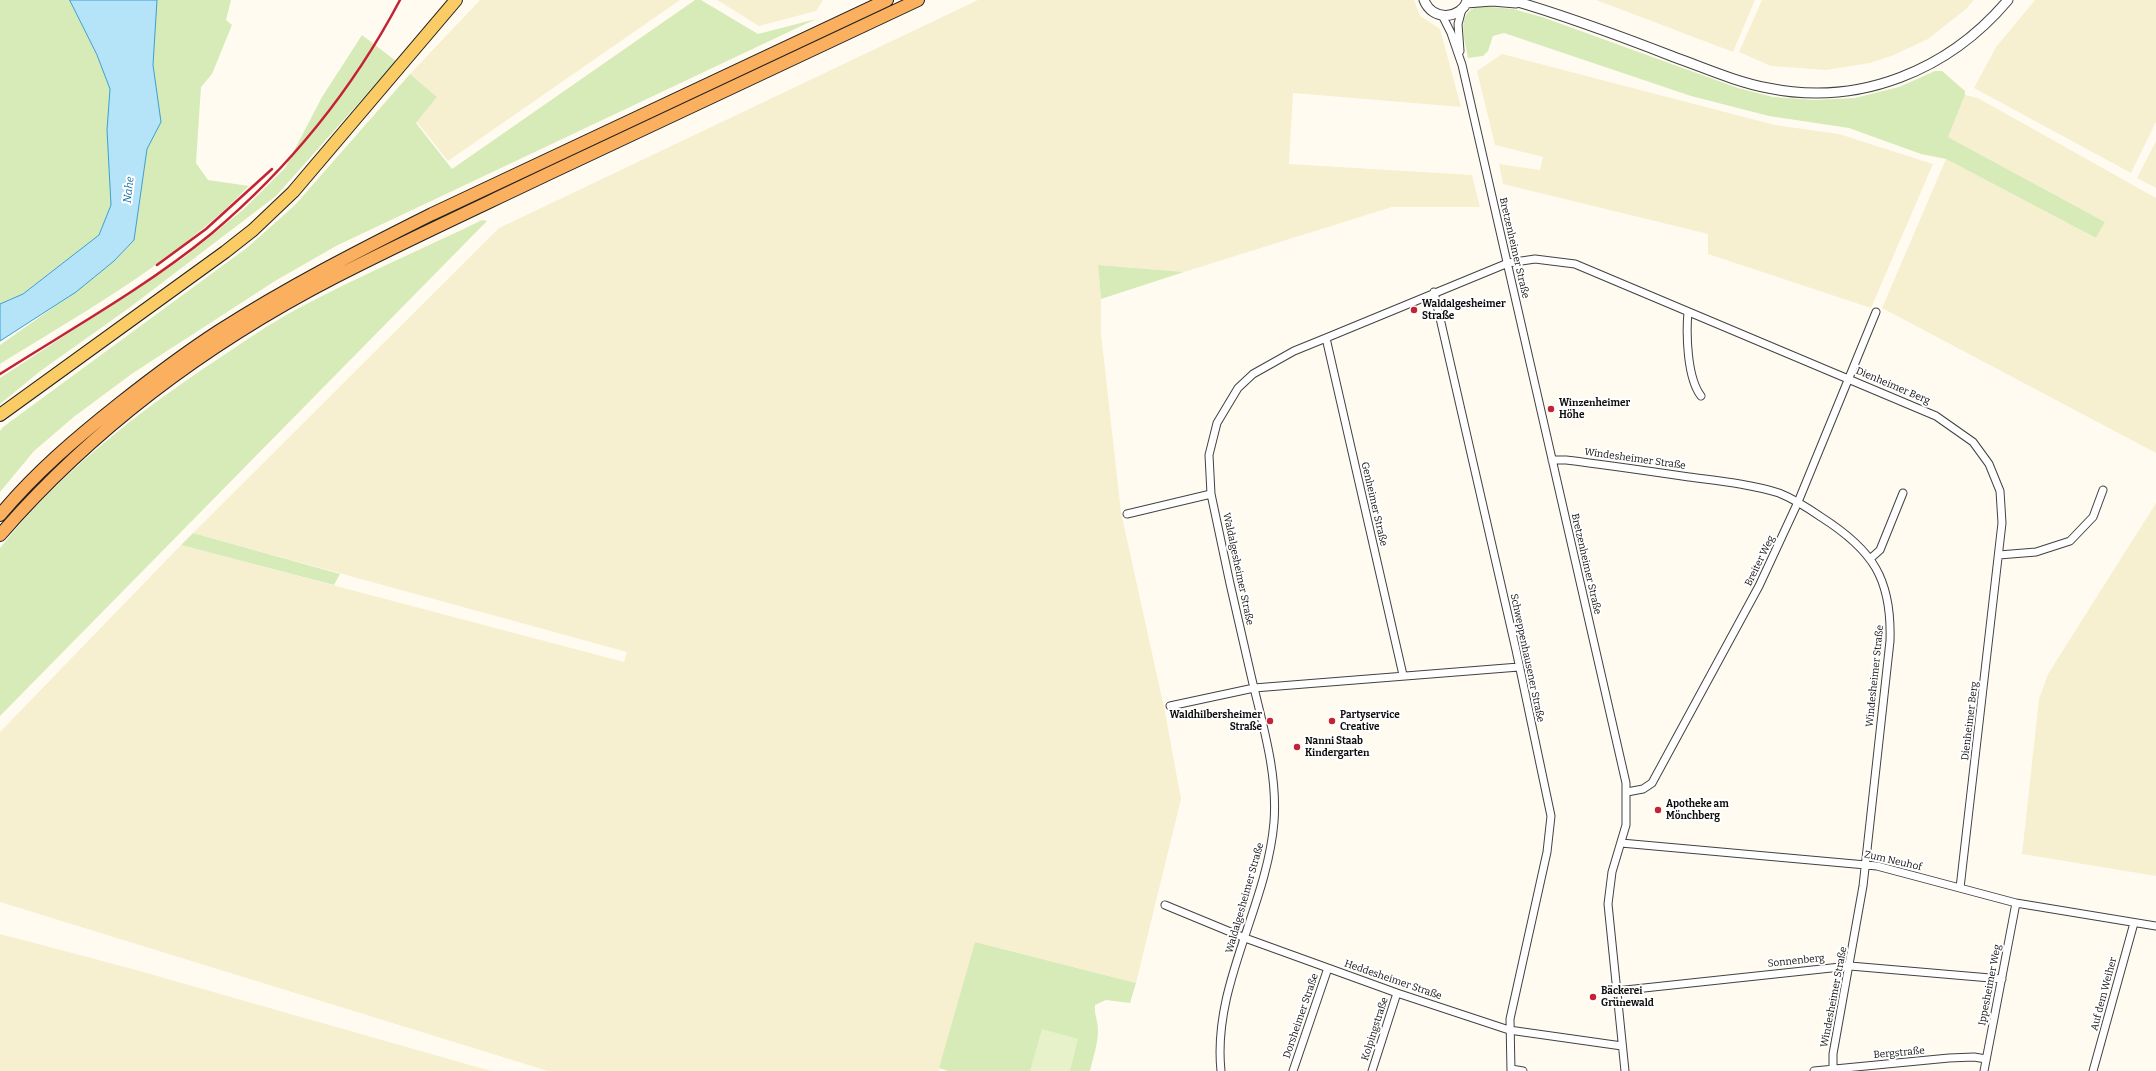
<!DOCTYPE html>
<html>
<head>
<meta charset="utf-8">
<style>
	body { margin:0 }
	canvas { display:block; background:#fffbf1 }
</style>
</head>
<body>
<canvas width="2156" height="1071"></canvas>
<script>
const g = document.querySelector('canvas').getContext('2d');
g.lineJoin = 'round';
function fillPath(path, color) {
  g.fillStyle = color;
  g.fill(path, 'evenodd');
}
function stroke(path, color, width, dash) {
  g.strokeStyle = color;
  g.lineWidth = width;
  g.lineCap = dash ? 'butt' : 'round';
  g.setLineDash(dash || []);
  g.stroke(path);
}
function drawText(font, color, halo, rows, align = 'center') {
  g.font = font + ' Bitter,serif';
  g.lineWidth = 4;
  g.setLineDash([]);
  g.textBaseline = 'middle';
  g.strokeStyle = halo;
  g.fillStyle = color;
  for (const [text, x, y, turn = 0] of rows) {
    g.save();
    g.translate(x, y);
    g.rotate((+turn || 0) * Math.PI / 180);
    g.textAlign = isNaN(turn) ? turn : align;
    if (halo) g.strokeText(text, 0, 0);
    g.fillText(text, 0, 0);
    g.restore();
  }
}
fillPath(new Path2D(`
	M480 0H680L448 161 417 122 437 97 410 74Z
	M717 0H823L816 11 759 26Z
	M978 0H1414L1420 16 1440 29 1461 107 1293 93 1289 164 1472 175 1480 207H1392L1184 272 1098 265 1101 299V333L1121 512 1165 712 1181 799 1136 983 975 942 939 1071H548L0 902V732L181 545 624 662 627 652 193 533 499 228Z
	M1596 0H1755L1733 52Z
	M1762 0H1974L1966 9 1928 39 1894 55 1870 63 1826 70 1771 66 1739 52Z
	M2035 0H2156V122L2131 173 1974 88 1996 47Z
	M1502 54 1775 125 1839 134 1933 164 1871 308 1708 254V234L1503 184 1499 164 1540 170 1543 157 1495 145 1477 71Z
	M1965 95 1978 98 2156 198V453L1882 308 1946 159 2096 238 2105 222 1948 137Z
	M2156 141V188L2137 178Z
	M2156 503V876L2022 854 2039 699 2048 674Z
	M0 934 129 968 491 1071H0Z`), '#f6f0d0');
fillPath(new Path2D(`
	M0 0H70L97 55 110 89 107 130 111 205 99 235 23 294 0 304Z
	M157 0H231L226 20 232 25 212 74 201 87 196 163 208 180 249 186C178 260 85 311 0 364V345L61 302 114 261 134 240 147 149 161 122 153 65Z
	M695 0H701L758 34 816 19 336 246 275 281 133 373 75 416 34 451 0 492V431L3 427 248 247 295 205 410 74 437 97 416 123 452 169Z
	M1478 6 1513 9 1542 17 1738 88 1773 97 1814 100 1855 98 1899 87 1935 71H1942L1965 91V95L1948 137 2105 222 2096 238 1946 159 1921 154 1849 128 1769 116 1691 96 1504 33 1493 36 1488 51 1483 56 1468 58C1465 39 1455 14 1478 6Z
	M362 35 396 61 276 196 129 308 39 372 0 404V378L182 259 244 209 285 168 322 97Z
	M482 220 487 221 0 716V548C60 473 136 413 215 361 242 343 269 324 297 309 357 277 420 250 482 220Z
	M1098 265 1184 272 1101 299Z
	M193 533 340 574 334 585 181 545Z
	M975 942 1136 983 1130 1003 1106 1000 1095 1005C1094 1014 1098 1021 1098 1030 1098 1044 1093 1058 1090 1071H948L939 1068Z`), '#d7ebb9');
fillPath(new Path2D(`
	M1042 1029 1078 1039 1070 1071H1030Z`), '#e7f2cb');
const water = new Path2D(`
	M70 0H157L153 65 161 122 147 149 134 240 114 261 76 292 0 341V304L23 294 99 235 111 205 107 130 110 89 97 55Z`);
fillPath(water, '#b5e3f8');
stroke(water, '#399fd1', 1);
const minor = new Path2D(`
	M1442 15 1451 33 1462 65 1626 783V825L1612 872 1608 904 1625 1071
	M1460 51 1458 24 1462 9
	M1434 292 1516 650 1551 816 1547 852 1510 1019 1511 1071
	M1688 312C1686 334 1687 378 1701 396
	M1326 338 1403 675
	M1552 460H1566C1607 465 1648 471 1689 477 1719 481 1750 484 1779 493 1794 499 1808 508 1821 517 1873 550 1892 579 1890 641L1863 886 1833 1054V1068
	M1127 514 1211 494
	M1999 555 2036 552 2070 541 2093 517 2103 490
	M1871 558 1880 550 1903 493
	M1170 706 1254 688 1519 667
	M1627 792 1643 789 1652 783 1759 586 1798 502 1876 312
	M1621 843 1877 866 2016 903 2156 926
	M1165 905 1245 938 1397 993 1509 1030 1622 1046
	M1616 991 1850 966 2002 979
	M1511 1069 1523 1071
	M1221 1071C1212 985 1267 907 1274 822 1278 771 1261 720 1250 671 1236 612 1223 553 1211 494L1209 455 1217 423 1238 388 1253 374 1294 351 1326 338 1508 263 1535 259 1575 264 1936 416 1973 442 1989 464 2000 491 2002 523 1960 888
	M1293 1071 1328 968
	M1372 1071 1397 993
	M1814 1071 1949 1058 1974 1057 1986 1059
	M1984 1071 2016 903
	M2093 1071 2134 923`);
const tertiary = new Path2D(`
	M1424 0C1432 21 1460 20 1468 0
	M1511 0C1567 16 1620 36 1674 57 1705 68 1736 82 1768 88 1860 107 1949 70 2008 0
	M1466 3 1492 1 1516 3`);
const primary = new Path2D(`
	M0 415 225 252 253 230 293 192 456 0`);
const trunk = new Path2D(`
	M0 515C35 473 76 438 119 404 152 378 185 353 219 331 288 287 360 250 432 214L887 0
	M0 535C93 428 209 342 335 277 405 241 477 208 548 174 671 116 795 58 918 0`);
stroke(minor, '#424242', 9);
stroke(tertiary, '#424242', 11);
stroke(primary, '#202020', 14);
stroke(trunk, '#202020', 14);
stroke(minor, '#fff', 7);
stroke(tertiary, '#fff', 9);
stroke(primary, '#fbcc65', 12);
stroke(trunk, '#fab05e', 12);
stroke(new Path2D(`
	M157 265 206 229 272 169
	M0 374C71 329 146 287 211 234 288 169 353 89 400 0`), '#c42336', 2.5);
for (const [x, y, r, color] of [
	[1414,310,4,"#c42336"],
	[1551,409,4,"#c42336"],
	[1270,721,4,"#c42336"],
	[1332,721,4,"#c42336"],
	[1297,747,4,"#c42336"],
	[1658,810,4,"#c42336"],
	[1593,997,4,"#c42336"]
]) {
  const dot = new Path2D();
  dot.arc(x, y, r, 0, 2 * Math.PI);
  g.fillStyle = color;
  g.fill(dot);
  stroke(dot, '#fff', 1.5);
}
drawText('10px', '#0f0f0f', '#fff', [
	["Bretzenheimer Straße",1514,248,77],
	["Dienheimer Berg",1893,386,23],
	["Windesheimer Straße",1635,459,8],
	["Genheimer Straße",1374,504,77],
	["Breiter Weg",1760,561,-64],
	["Bretzenheimer Straße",1586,564,77],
	["Waldalgesheimer Straße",1238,569,78],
	["Schweppenhausener Straße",1527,658,78],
	["Windesheimer Straße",1875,676,-84],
	["Dienheimer Berg",1970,721,-83],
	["Zum Neuhof",1893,861,13],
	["Waldalgesheimer Straße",1245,898,-74],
	["Sonnenberg",1796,961,-6],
	["Heddesheimer Straße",1393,980,19],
	["Ippesheimer Weg",1990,985,-79],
	["Auf dem Weiher",2104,994,-75],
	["Windesheimer Straße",1834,997,-79],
	["Dorsheimer Straße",1301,1016,-71],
	["Kolpingstraße",1375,1029,-72],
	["Bergstraße",1899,1053,-5]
]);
drawText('bold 10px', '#0f0f0f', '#fff', [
	["Waldalgesheimer",1422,304],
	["Straße",1422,316],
	["Winzenheimer",1559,403],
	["Höhe",1559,415],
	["Waldhilbersheimer",1262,715,"right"],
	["Straße",1262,727,"right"],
	["Partyservice",1340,715],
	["Creative",1340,727],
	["Nanni Staab",1305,741],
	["Kindergarten",1305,753],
	["Apotheke am",1666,804],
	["Mönchberg",1666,816],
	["Bäckerei",1601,991],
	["Grünewald",1601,1003]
], 'left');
drawText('italic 11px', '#1470a5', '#fff', [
	["Nahe",129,190,-83]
]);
</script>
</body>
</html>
